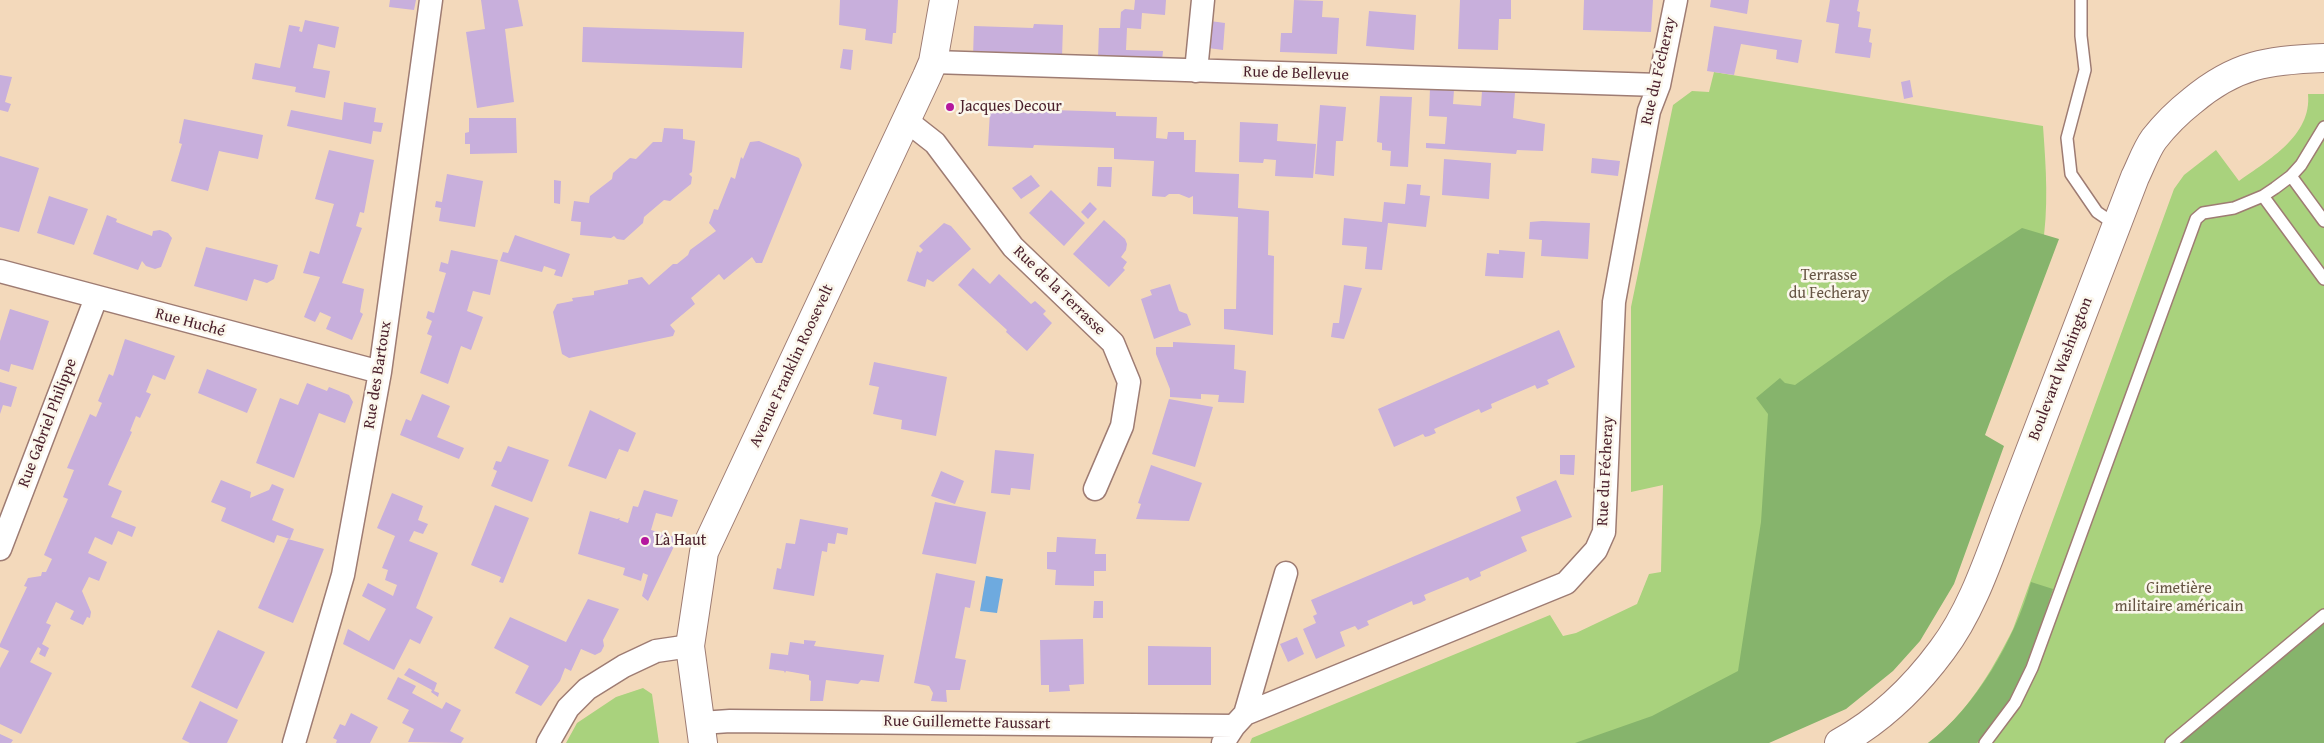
<!DOCTYPE html>
<html>
<head>
<meta charset="utf-8">
<style>
	body { margin:0 }
	canvas { display:block; background:#f3d9bb }
</style>
</head>
<body>
<canvas width="2324" height="743"></canvas>
<script>
const g = document.querySelector('canvas').getContext('2d');
g.lineJoin = 'round';
function fillPath(path, color) {
  g.fillStyle = color;
  g.fill(path, 'evenodd');
}
function stroke(path, color, width, dash) {
  g.strokeStyle = color;
  g.lineWidth = width;
  g.lineCap = dash ? 'butt' : 'round';
  g.setLineDash(dash || []);
  g.stroke(path);
}
function drawText(font, color, halo, rows, align = 'center') {
  g.font = font + ' "Gentium Book Plus",serif';
  g.lineWidth = 5;
  g.setLineDash([]);
  g.textBaseline = 'middle';
  g.strokeStyle = halo;
  g.fillStyle = color;
  for (const [text, x, y, turn = 0] of rows) {
    g.save();
    g.translate(x, y);
    g.rotate((+turn || 0) * Math.PI / 180);
    g.textAlign = isNaN(turn) ? turn : align;
    if (halo) g.strokeText(text, 0, 0);
    g.fillText(text, 0, 0);
    g.restore();
  }
}
fillPath(new Path2D(`
	M1714 72 2043 126C2046 168 2049 208 2042 250L1704 743H1250L1252 738 1550 615 1563 636 1576 633 1637 604 1649 574 1661 572 1663 485 1631 492V307L1673 105 1692 91 1709 92Z
	M2308 94H2324V743H1928C1966 715 1992 671 2013 629L2174 189 2184 175 2216 150 2239 181C2268 160 2312 136 2308 94Z
	M643 688 652 694 659 743H566L577 723 616 697Z`), '#a9d27d');
fillPath(new Path2D(`
	M2022 228 2059 239 1985 435 2004 446 1954 584 1920 641 1893 671 1846 709 1769 743H1575L1652 716 1738 671 1761 522 1768 414 1756 398 1780 378 1785 383 1795 385 1949 276Z
	M2031 582 2053 589C2035 642 2018 702 1977 743H1928C1976 707 2015 639 2031 582Z
	M2324 623V743H2180L2324 624Z`), '#86b46c');
fillPath(new Path2D(`
	M986 576 1003 579 997 613 980 611Z`), '#6eaadf');
fillPath(new Path2D(`
	M390 0H416L414 10 389 7Z
	M481 0H518L523 26 505 29 514 102 477 108 466 32 485 29Z
	M840 0H898L896 33H893L892 44 865 40 866 29 839 25Z
	M1135 0H1166L1165 15 1142 13 1141 29 1127 28 1126 50 1163 51 1162 61 1098 59 1099 28H1120L1121 12 1125 9 1134 10Z
	M1294 0 1323 1 1322 17 1339 18 1337 54 1280 52 1281 33H1292Z
	M1460 0H1511V19H1499L1498 50 1458 49Z
	M1584 0H1653L1651 32 1583 30Z
	M1711 0H1749L1747 14 1710 7Z
	M1830 0H1859L1857 11 1860 12 1858 27 1871 29 1869 42 1872 43 1870 58 1835 53 1839 24 1826 22Z
	M1369 11 1416 15 1414 50 1366 46Z
	M305 20 339 27 335 48 318 44 313 68 330 71 325 98 295 92 296 87 252 79 255 63 280 68 289 25 300 27 299 31 302 32Z
	M1210 21 1225 23 1223 50 1208 48Z
	M1034 24 1063 25 1062 58 973 56 974 26 1033 28Z
	M1714 26 1802 40 1798 63 1776 59 1777 50 1741 44 1734 75 1707 71Z
	M583 27 744 32 742 68 582 62Z
	M843 49 853 50 851 70 840 68Z
	M0 75 12 77 5 102 11 104 8 112 0 110Z
	M1910 80 1913 97 1904 99 1901 82Z
	M1430 88 1454 90 1453 104 1481 106 1482 91 1515 93 1513 118 1545 124 1543 151 1517 150 1516 154 1426 148V143L1445 144 1447 117 1429 116Z
	M1380 96 1412 97 1408 167 1390 166 1391 151 1382 150V143L1377 142Z
	M344 102 376 108 374 122 383 123 381 132 373 131 371 144 287 126 291 110 342 120Z
	M1035 104H1052V110L1116 112V116L1157 117 1156 138 1167 139 1168 132H1184V140H1196L1195 172 1239 174 1238 208 1269 211 1268 255 1274 256 1273 335 1224 329V309H1236L1238 217 1193 214V196L1189 198 1179 194H1169L1165 197 1152 196 1154 161 1114 159V148L1034 145 1033 148 988 146 990 111 1035 113Z
	M1320 105 1346 107 1343 141H1336L1334 176 1315 174Z
	M469 118H516L517 153 470 154V144H465V133L469 132Z
	M184 119 263 135 258 159 219 151 208 191 171 181 182 144 179 143Z
	M1240 122 1278 124 1277 141 1316 144 1313 178 1275 176 1276 160 1264 159 1263 163 1239 162Z
	M664 128 683 129V139L695 141 692 172 689 174 692 177 691 184 670 201 664 200 644 217 643 223 624 240 617 239 614 236 611 238 580 235 581 222 571 221 574 201 589 203 590 196 612 179 613 173 630 158 636 159 653 142H662Z
	M759 141 799 158 802 165 762 263H756L752 257 724 280 719 274 691 298 695 304 670 325 675 331 673 336 569 358 562 354 553 312 557 304 573 301 572 298 594 295V291L628 284V280L642 277 649 285 673 264H677L688 255 690 250 716 231 709 223 714 209 718 210 731 177 735 179 741 157 743 159 750 142Z
	M329 150 374 160 364 213 360 212 356 226 362 228 342 283 364 289 360 312 363 314 352 340 326 329 331 317 320 312 315 322 304 317 320 277 303 273 310 251 319 254 334 204 315 199Z
	M0 156 39 168 19 232 0 227Z
	M1592 158 1620 161 1618 176 1591 173Z
	M1444 159 1491 163 1489 199 1442 195Z
	M1098 167H1112L1111 187 1097 186Z
	M447 174 483 181 475 227 439 221 441 208 435 207 436 201 442 202Z
	M1031 175 1040 186 1021 199 1012 188Z
	M554 180 561 181 560 204 554 203Z
	M1407 184 1421 185 1420 195 1430 196 1426 227 1388 223 1382 270 1365 269 1367 247 1342 245 1344 218 1382 222 1384 202 1405 204Z
	M1051 190 1085 223 1064 246 1029 213Z
	M49 196 88 209 74 245 37 233Z
	M1090 202 1097 209 1088 219 1081 212Z
	M107 215 117 219 116 222 152 236 153 231 160 230 168 233 172 238 161 267 155 269 146 266 142 261 138 270 93 254Z
	M1104 220 1125 239 1127 244 1126 250 1121 257 1127 262 1123 268 1125 270 1109 287 1073 254Z
	M1542 221 1590 223 1588 259 1541 256 1542 240 1529 239 1530 222Z
	M944 223 951 226 971 249 933 282 927 279 925 287 907 281 917 251 920 253 923 250 919 246Z
	M515 235 570 254 562 277 554 275 556 270 544 266 542 272 500 261 503 252 508 253Z
	M206 247 278 265 274 279 267 283 254 279 247 301 194 286Z
	M451 250 498 260 490 295 473 291 467 311 483 317 471 350 461 346 448 384 420 373 432 336 427 334 432 321 426 318 428 311 434 313 446 273 439 271 441 262 448 264Z
	M1499 250 1525 252 1523 278 1485 276 1487 253 1499 254Z
	M973 268 990 284 999 274 1031 304 1035 301 1046 311 1043 314 1052 323 1027 351 1006 332 1007 330 958 285Z
	M1170 284 1179 311 1187 314 1191 325 1154 339 1141 299 1152 295 1150 290Z
	M1344 285 1362 288 1344 339 1331 337 1333 323H1339Z
	M10 309 49 321 33 370 11 364 9 372 0 369V341Z
	M1559 330 1575 367 1547 380 1549 384 1537 389 1535 385 1491 404 1492 408 1481 413 1479 409 1434 429 1436 433 1429 436 1425 437 1423 434 1394 447 1378 409Z
	M125 339 175 356 165 380 153 375 146 392 151 394 140 418 136 416 130 431 132 432 108 485 122 491 111 517 136 527 132 537 118 531 112 545 95 537 88 553 107 562 99 581 89 577 82 591 91 612 90 618 87 617 83 625 70 619 74 611 56 602 46 623 51 625 42 644 49 648 45 657 39 654 41 649 38 647 30 662 52 673 21 734 0 724V668L9 651 0 647V644L27 587 24 586 28 578 41 576 42 572H46L52 559 44 555 68 499 63 497 74 470 67 468 90 414 96 417 102 403 98 401 109 374 113 376Z
	M1173 342 1235 345 1234 369 1246 371 1244 403 1218 402 1219 395 1201 394V399L1170 397V389L1156 354V347H1173Z
	M874 362 947 377 936 436 901 429 902 420 873 414 879 387 869 385Z
	M207 369 257 389 247 413 198 393Z
	M0 382 17 387 11 407 3 405 0 414Z
	M307 383 327 391 329 387 349 395 353 402 345 423 319 413 294 478 256 463 280 398 298 405Z
	M422 394 450 406 437 437 464 448 459 459 400 435 406 419 411 421Z
	M1169 399 1213 407 1195 467 1152 454Z
	M590 410 636 433 628 452 619 449 606 479 568 466Z
	M508 446 549 460 532 502 491 486 497 471 493 469 496 461 501 462Z
	M995 450 1034 454 1030 490 1011 488 1010 495 991 493Z
	M1560 455H1575L1574 475 1560 474Z
	M1151 465 1202 483 1189 521 1136 519 1141 504 1138 503Z
	M941 471 964 481 955 504 931 496Z
	M221 480 251 492 250 498 269 490 272 484 284 489 272 520 294 529 290 539 277 535 274 543 221 521 226 508 211 502Z
	M1556 480 1572 517 1521 537 1527 551 1480 572 1481 576 1470 581 1468 577 1424 595 1426 600 1420 603 1413 605 1412 601 1367 621 1369 625 1358 630 1355 626 1340 632 1345 646 1316 659 1303 629 1316 623 1313 616 1317 614 1311 600 1521 511 1516 497Z
	M644 490 678 500 672 517 656 513 651 530 678 538 648 601 642 596 648 575 643 573 641 581 623 575 625 568 578 554 590 511 617 519 620 518 619 520 628 523 633 506 638 507Z
	M392 493 423 506 418 520 428 524 423 534 414 531 409 541 438 553 416 608 433 617 420 644 410 639 394 670 343 644 348 629 369 641 386 609 362 596 368 583 393 596 397 585 385 580 388 570 382 568 395 536 377 528Z
	M935 502 986 512 976 564 922 554Z
	M495 505 529 518 503 583 499 582 501 577 471 565Z
	M800 519 848 528 847 535 837 533 835 544 828 543 827 552 822 551 814 596 773 589 777 568 781 569 786 543 795 544Z
	M1057 537 1096 539 1095 554H1106V571H1094V586L1055 585 1056 570 1047 569V552H1056Z
	M288 539 324 549 293 623 258 608Z
	M936 573 975 581 970 608 965 607 955 658 966 660 960 690H946L947 702 931 701 933 693 929 686 914 683Z
	M588 599 619 609 603 640 604 646 601 652 595 655 581 649 571 671 565 668 560 681 541 706 515 693 529 666 494 648 510 617 566 642Z
	M1094 601H1103V618H1093Z
	M218 630 265 652 237 709 191 687Z
	M1297 637 1304 654 1288 662 1280 644Z
	M1083 639 1084 684 1069 685 1070 691 1049 692V685H1041L1040 640Z
	M804 640 816 641 814 646 884 655 879 682 861 680 858 684 826 680 823 701H810L811 681 809 680V675L786 671 785 673 784 671 769 669 771 653 788 655 790 642 804 644Z
	M1148 646 1211 647V685H1148Z
	M409 668 437 683 434 691 439 693 438 697 431 692 432 690 404 675Z
	M398 677 416 686 412 693 442 709 446 702 461 710 450 731 464 738 461 743 408 742 414 729 402 723 409 710 387 699Z
	M200 701 238 720 227 743H190L182 739Z
	M351 713 378 727 370 743H336L337 740 333 738 340 724 345 726Z
	M0 734 13 740 11 743H0Z`), '#c8afdc');
const lane = new Path2D(`
	M2081 0V36L2085 70 2067 138 2071 174 2097 212 2116 225
	M2291 176 2324 221
	M2263 196 2324 279
	M1985 743 2015 703 2032 668 2196 219 2203 213 2234 208 2263 196 2275 188 2291 176 2301 165 2324 127
	M2171 743 2324 615`);
const street = new Path2D(`
	M933 62 1659 85
	M1196 71 1203 0
	M907 121 935 143 1013 247 1113 343 1129 382 1122 426 1095 489
	M0 271 380 372
	M0 549 96 298
	M1245 714 1286 573
	M701 723 730 721 1234 726
	M294 743 343 575 380 372 431 0
	M548 743 568 708 587 689 624 666 656 651 690 646
	M1223 743 1234 726 1245 714 1566 583 1596 550 1604 532 1614 302 1649 111 1659 85 1676 0`);
const secondary = new Path2D(`
	M1839 743C1881 720 1914 688 1942 650 1975 607 1993 545 2013 495 2054 389 2094 283 2135 177 2141 165 2146 150 2154 139 2165 125 2178 112 2192 101 2236 64 2269 60 2324 58`);
const primary = new Path2D(`
	M703 743 690 646 704 552 927 76 933 62 944 0`);
stroke(lane, '#9e7c73', 14);
stroke(street, '#9e7c73', 25);
stroke(secondary, '#9e7c73', 30);
stroke(primary, '#9e7c73', 30);
stroke(lane, '#fff', 11);
stroke(street, '#fff', 22);
stroke(secondary, '#fff', 28);
stroke(primary, '#fff', 28);
for (const [x, y, r, color] of [
	[950,107,5,"#b5179e"],
	[645,541,5,"#b5179e"]
]) {
  const dot = new Path2D();
  dot.arc(x, y, r, 0, 2 * Math.PI);
  g.fillStyle = color;
  g.fill(dot);
  stroke(dot, '#fbf7ec', 2);
}
drawText('16px', '#4a1f2b', '#fbf7ec', [
	["Rue du Fécheray",1659,71,-77],
	["Rue de Bellevue",1296,74,2],
	["Rue de la Terrasse",1059,291,44],
	["Rue Huché",190,323,15],
	["Avenue Franklin Roosevelt",792,366,-65],
	["Boulevard Washington",2061,369,-69],
	["Rue des Bartoux",378,375,-81],
	["Rue Gabriel Philippe",48,423,-69],
	["Rue du Fécheray",1606,471,-87],
	["Rue Guillemette Faussart",967,723,1]
]);
drawText('16px', '#4a1f2b', '#fbf7ec', [
	["Jacques Decour",960,107],
	["Là Haut",655,541]
], 'left');
drawText('16px', '#654', '#fbf7ec', [
	["Terrasse",1829,276],
	["du Fecheray",1829,294],
	["Cimetière",2179,589],
	["militaire américain",2179,607]
]);
</script>
</body>
</html>
